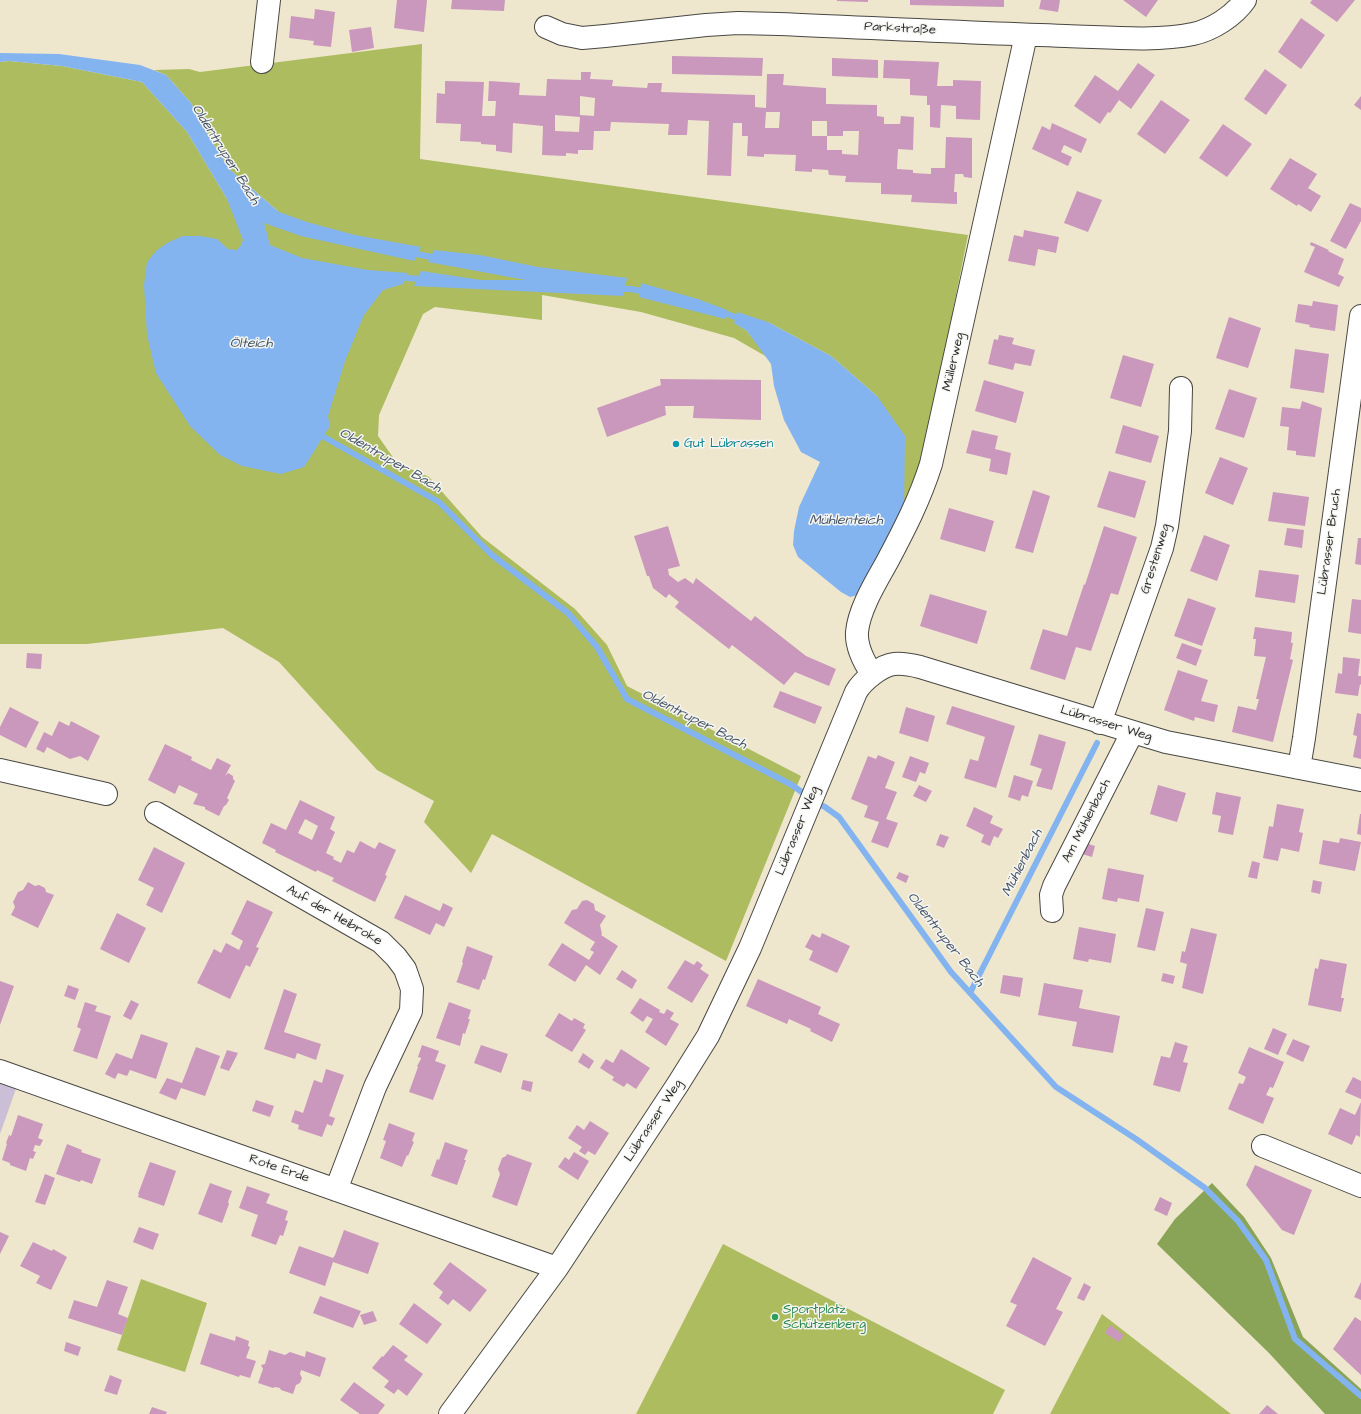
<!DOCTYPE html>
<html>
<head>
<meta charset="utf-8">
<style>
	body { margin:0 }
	canvas { display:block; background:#eee7cd }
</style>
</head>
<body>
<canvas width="1361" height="1414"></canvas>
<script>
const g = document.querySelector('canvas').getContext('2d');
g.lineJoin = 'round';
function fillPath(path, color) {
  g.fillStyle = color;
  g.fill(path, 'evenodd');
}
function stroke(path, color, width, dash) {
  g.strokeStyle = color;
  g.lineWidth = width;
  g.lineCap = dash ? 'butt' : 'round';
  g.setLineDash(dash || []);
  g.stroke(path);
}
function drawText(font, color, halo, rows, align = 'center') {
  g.font = font + ' "Architects Daughter",sans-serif';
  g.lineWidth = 3;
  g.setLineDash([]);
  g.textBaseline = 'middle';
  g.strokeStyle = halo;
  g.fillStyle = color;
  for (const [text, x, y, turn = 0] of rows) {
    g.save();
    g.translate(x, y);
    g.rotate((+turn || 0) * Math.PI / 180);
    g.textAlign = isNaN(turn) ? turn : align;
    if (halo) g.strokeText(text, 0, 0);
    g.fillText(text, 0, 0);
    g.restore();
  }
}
fillPath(new Path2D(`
	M0 1080 17 1086 0 1134Z`), '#cabfd6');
fillPath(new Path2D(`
	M422 44 420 159 968 235 953 310 961 311 920 468 904 510 877 396 831 356 768 322 735 323 747 331 767 357 734 338 641 312 542 295V320L435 307 423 314 379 415 378 436 397 463 429 477 482 537 575 609 607 645 627 686 801 776 726 961 492 834 471 873 424 822 434 801 377 770 279 662 223 628 87 644H0V62L9 61 62 66 142 82 187 132 227 199 278 211 229 169 207 134 191 103 166 75 154 70 189 69 200 72Z
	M723 1244 1005 1390 993 1414H636Z
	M141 1279 207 1303 185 1372 117 1350Z
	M1102 1314 1231 1414H1050Z`), '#acbc5f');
fillPath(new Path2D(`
	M1212 1183 1244 1217 1271 1258 1303 1337 1361 1389V1414H1325L1269 1353 1157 1244 1175 1219Z`), '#89a456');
fillPath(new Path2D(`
	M0 53 59 54 140 65 166 75 191 103 207 134 229 169 279 212 307 222 355 235 421 247 414 261 301 236 264 223 270 245 302 258 368 270 408 273 403 284 383 290 364 315 345 361 328 416 330 426 304 467 281 474 242 466 220 455 190 426 156 373 147 335 144 285 147 262 157 250 169 242 183 236H200L217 239 228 249 237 250 241 245 243 240 227 199 187 132 142 82 62 66 9 61 0 62Z
	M434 250 480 255 538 267 627 278 623 296 414 286 421 271 481 280H526L428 262Z
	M641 283 698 299 727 310 725 319 639 297Z
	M737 312 768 322 831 356 877 396 905 436 904 510 862 594 850 597 841 592 798 557 793 545 794 531 799 507 820 462 801 452 784 420 774 386 771 364 747 331 734 323Z`), '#84b4f0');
stroke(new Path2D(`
	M411 253 437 258
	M406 278 425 279
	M618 289H631L646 292
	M719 311 735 317
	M321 431 324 437 439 502 492 555 568 613 597 647 627 699 792 785 817 803 825 807 839 817 951 972 1056 1087 1136 1139 1205 1188 1238 1221 1266 1260 1295 1339 1361 1396
	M970 993 1097 743`), '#84b4f0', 6);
fillPath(new Path2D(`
	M397 0H427L424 32 394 28Z
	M452 0H505L504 11 451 9Z
	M837 0H868V2L837 1Z
	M910 0H1004V7L910 5Z
	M1041 0H1060L1058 12 1039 9Z
	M1123 0H1158L1146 17Z
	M1312 0H1355L1337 22 1310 3Z
	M315 9 335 12 331 47 313 45 314 41 289 38 291 16 314 19Z
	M1301 18 1325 35 1301 69 1278 52Z
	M371 27 374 48 352 52 349 30Z
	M672 56 763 58 762 76 672 74Z
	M832 58 878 60V78L832 76Z
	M884 60 939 62 937 86H953V80L981 81 980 120 956 119V106L941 105 940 128 930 127V105H927V96L910 95V79L883 78Z
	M1138 63 1155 75 1131 109 1119 100 1110 113 1108 112 1100 124 1074 106 1095 75 1118 91Z
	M1265 69 1287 85 1266 115 1244 99Z
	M581 72H591L590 79 613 80 612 86 647 88 648 83H662L661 92 755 95V107L766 108 767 74H784L783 85 826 88V104L877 105V116L884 117V124H900L901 116 914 117 913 150 898 149 897 169 913 170V173L931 174V168H945L946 137 972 138V178L964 177 963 174H955L954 192H957V204L911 202 912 195 881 194V183L845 182 846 176 829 175 828 170 812 169V172L795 171 796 155 764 154V157L747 156 748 136H742V123H733L731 176 707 175 709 121 688 120 687 135H668L669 124 611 122 610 131H594L593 150H578V154L566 153V156L542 155 543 126 513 123 512 153 496 151V145L481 144V142L460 141 461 124 436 123 437 93 445 94V81L484 82 482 116H495L496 101H488L489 81 520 83 519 95 546 96 547 79 581 80ZM580 96 595 98 594 116 580 115ZM766 112H780L779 128H765ZM555 115 580 117 579 132 555 131ZM812 121H827V136H843V131H859L858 155 842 154V150H827V136H812Z
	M1361 96V110L1354 105Z
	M1161 100 1190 120 1165 154 1137 134Z
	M1052 123 1087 139 1081 153 1064 145 1061 152 1072 157 1068 166 1032 149 1042 126 1050 130Z
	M1223 124 1252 144 1227 177 1199 158Z
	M1290 158 1317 174 1308 188 1321 196 1311 212 1298 204 1297 206 1270 189Z
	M1077 191 1102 200 1088 232 1064 223Z
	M1350 203 1361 208V221L1346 249 1330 241Z
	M1024 230 1059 237 1056 253 1038 249 1035 266 1008 261 1014 235 1023 237Z
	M1311 242 1329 250 1328 251 1344 259 1338 274 1344 277 1339 287 1304 272 1315 247 1310 245Z
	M1313 301 1338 305 1335 331 1309 327 1310 325 1295 322 1298 304 1312 306Z
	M1229 317 1261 328 1248 368 1216 358Z
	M999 335 1014 338 1012 344 1035 350 1031 366 1015 363 1013 370 988 364 994 339 998 340Z
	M1295 349 1329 354 1324 393 1290 388Z
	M1123 355 1154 364 1141 407 1110 398Z
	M660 379 761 380V420L693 418 694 406H665L666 415 607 437 597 408 661 385Z
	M984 380 1024 392 1016 423 975 411Z
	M1229 389 1257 398 1244 438 1215 429Z
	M1302 401 1322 408 1315 457 1296 455V451L1287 450 1289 427 1280 426 1282 407 1300 409Z
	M1123 425 1159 436 1151 463 1115 453Z
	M972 430 998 436 995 449 1011 453 1007 475 989 471 991 459 966 453Z
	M1220 457 1248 468 1233 505 1205 493Z
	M1109 471 1146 481 1135 518 1097 507Z
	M1033 490 1050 496 1033 553 1015 548Z
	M1273 492 1309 497 1305 526 1268 521Z
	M949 508 994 521 985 552 940 539Z
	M668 526 680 566 668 569 669 575 678 582 685 578 693 584 696 578 751 621 755 616 806 656 836 669 829 686 795 672 784 685 732 645 729 649 675 607 679 602 669 594 666 598 653 588 649 576H647L634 536Z
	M1104 526 1137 537 1118 595 1111 593 1091 651 1076 647 1065 680 1030 669 1043 629 1067 636 1084 584 1085 585Z
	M1287 528 1304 530 1302 548 1284 545Z
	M1204 535 1230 545 1217 581 1190 571Z
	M1358 538H1361V565L1355 564Z
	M1259 570 1299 575 1295 603 1255 597Z
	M930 594 987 611 977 644 920 626Z
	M1188 598 1216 608 1202 646 1174 636Z
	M1352 599 1361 600V634L1348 632Z
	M1255 627 1292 632 1291 643H1293L1290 659 1293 660 1273 742 1232 732 1238 706 1256 710 1259 699H1256L1266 657 1254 656 1256 639H1253Z
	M1182 643 1202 650 1196 666 1176 658Z
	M27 653 42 654 41 669 26 668Z
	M1343 657 1360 659 1358 676H1361V685L1360 684 1358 696 1335 693 1338 673 1342 674Z
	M1178 670 1208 680 1201 701 1218 705 1214 722 1195 717 1194 721 1164 710Z
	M780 691 822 707 815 724 773 707Z
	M952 706 1015 726 996 788 964 778 970 759 978 761 985 737 946 724Z
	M10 707 39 722 26 748 0 735V727Z
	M906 707 935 716 928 742 899 733Z
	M1357 713 1361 714V759L1353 757 1357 736 1353 735Z
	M59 721 69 726 71 721 100 736 88 761 80 756 70 759 47 747 44 753 36 749 44 732 52 736Z
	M1039 734 1066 742 1052 790 1036 786 1042 769 1030 765Z
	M165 744 192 757 191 760 211 770 217 758 231 765 225 776 228 773 233 776V779L235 781 227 798 229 800 226 805 224 806 219 816 205 809V807L193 804 198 794 179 785 175 794 148 780Z
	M878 755 895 762 885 788 897 792 886 819 898 823 888 848 871 842 879 822 864 817 868 806 851 799 868 756 876 759Z
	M910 756 929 763 925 774 920 772 916 782 902 777Z
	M1014 775 1033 781 1028 797 1022 795 1020 801 1008 797Z
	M919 785 932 791 926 802 913 796Z
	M1158 785 1186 793 1177 822 1150 814Z
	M1216 792 1241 797 1233 835 1218 832 1221 816 1212 814Z
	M300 800 335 817 330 829 335 832 326 853 334 857 333 859 341 863 347 850 354 853 360 841 375 849 379 842 396 850 385 875 387 876 375 902 332 881 334 878 317 870 316 872 275 852 276 850 262 843 271 823 286 830ZM305 819 318 826 312 840 298 833Z
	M1277 804 1304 809 1299 832 1303 833 1299 852 1281 848 1278 861 1263 858 1269 826 1273 827Z
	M974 807 993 816 990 823 1003 829 998 838 994 836 990 846 981 842 984 835 966 826Z
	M1360 814H1361V835L1357 834Z
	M940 834 949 837 944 848 936 845Z
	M1340 838 1361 842 1355 871 1319 864 1323 840 1339 843Z
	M1085 843 1095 846 1092 857 1082 854Z
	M154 847 185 863 162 913 146 905 154 888 138 880Z
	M1252 861 1260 863 1257 879 1248 877Z
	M1108 868 1144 875 1139 902 1118 898 1117 902 1102 899Z
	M899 872 909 876 906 883 896 878Z
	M1313 880 1322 882 1320 894 1311 892Z
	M28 882 35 886 39 885 45 888 46 892 54 895 38 928 11 915 15 907 13 902 18 892 23 890Z
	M405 895 440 911 443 903 453 908 444 927 436 923 430 935 394 918Z
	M247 900 273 912 256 947 259 948 250 967 246 965 230 999 197 983 214 949 221 953 226 943 239 950 243 941 231 934Z
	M587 900 594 904 595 910 606 916 600 925 602 934 601 935 618 946 600 975 586 965 575 982 548 965 562 943 589 960 594 952 590 950 595 942 564 923 572 910 577 909 582 901Z
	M1146 908 1164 912 1155 951 1137 947Z
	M117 913 146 928 129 963 100 949Z
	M1079 927 1116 934 1111 963 1089 959 1088 962 1073 959Z
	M1191 928 1217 934 1203 994 1182 988 1187 964 1180 962 1182 951 1185 952Z
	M822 933 850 946 837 973 809 960 813 951 805 947 812 934 820 938Z
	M467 946 493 956 485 980 483 979 479 990 456 982 457 981 463 963 462 962Z
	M1320 959 1347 964 1341 998H1344L1341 1012 1308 1005 1315 968 1318 969Z
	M685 960 694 965 697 961 703 965 700 969 709 975 692 1003 667 988Z
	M622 970 637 980 632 989 616 979Z
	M1163 973 1175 976 1173 984 1161 981Z
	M1003 975 1023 978 1020 997 1000 993Z
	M758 979 821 1007 818 1014 840 1024 832 1042 810 1031 811 1029 789 1019 787 1024 746 1006Z
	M0 981 14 986 0 1025Z
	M1044 983 1083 990 1079 1008 1120 1016 1113 1053 1072 1046 1077 1022 1038 1015Z
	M68 985 79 989 75 1000 64 996Z
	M284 989 297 994 284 1032 321 1044 316 1060 297 1053 295 1059 264 1049Z
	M640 998 660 1010 659 1012 664 1014 667 1009 674 1013 670 1019 679 1024 666 1046 645 1032 653 1019 647 1016 643 1022 630 1013Z
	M131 1000 139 1004 131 1020 123 1016Z
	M85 1002 97 1006 95 1011 111 1016 97 1059 73 1051 81 1029 77 1027Z
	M449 1002 471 1010 468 1019H470L465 1034 463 1033 460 1046 436 1038Z
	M559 1013 572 1021 574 1018 585 1024 583 1028 586 1030 572 1052 545 1036Z
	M1273 1028 1287 1034 1278 1055 1264 1049Z
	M141 1034 168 1043 156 1079 130 1070 127 1076 118 1073 115 1079 105 1074 116 1053 132 1059Z
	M1293 1039 1310 1046 1303 1062 1286 1054Z
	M1175 1042 1188 1046 1183 1062 1188 1063 1180 1092 1153 1085 1161 1056 1170 1058Z
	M422 1045 439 1051 435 1061 446 1065 433 1100 409 1092 418 1067 417 1066 421 1059V1058L418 1057Z
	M481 1045 508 1054 501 1073 474 1063Z
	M196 1047 220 1056 205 1096 181 1088 176 1100 159 1093 167 1078 182 1083Z
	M1249 1047 1284 1062 1273 1088 1270 1087 1266 1095 1274 1098 1263 1124 1228 1109 1239 1083 1243 1084 1246 1077 1238 1073Z
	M621 1049 650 1068 636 1089 627 1083 624 1087 612 1080 614 1077 600 1068 606 1059 613 1063Z
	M227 1050 238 1053 229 1071 220 1068Z
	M583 1053 594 1061 589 1069 578 1062Z
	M326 1069 344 1075 329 1116 335 1118 332 1126 327 1124 322 1137 298 1129 299 1125 291 1122 295 1110 303 1113 314 1080 322 1083Z
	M1353 1077 1361 1081V1099L1345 1092Z
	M523 1080 533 1082 531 1092 521 1089Z
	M256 1100 274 1106 270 1117 252 1111Z
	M1361 1102 1360 1137 1356 1135 1352 1145 1328 1134 1340 1108 1355 1115Z
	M18 1115 43 1124 38 1138 43 1140 40 1146 35 1145 33 1151 36 1152 33 1159 30 1158 26 1171 10 1165V1163L2 1160 6 1147 7 1144 6 1143 9 1135 11 1136Z
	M590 1121 609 1133 595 1155 588 1151 585 1155 579 1151 582 1147 568 1138 577 1125 584 1130Z
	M389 1123 415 1133 412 1141 414 1142 408 1156 407 1155 402 1167 380 1158 386 1141 383 1140Z
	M445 1142 468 1150 464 1160H466L457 1185 431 1176 437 1159 439 1160Z
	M67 1144 82 1150 81 1152 101 1159 92 1184 81 1180 80 1182 56 1174Z
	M574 1152 589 1161 578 1180 558 1167 565 1157 569 1160Z
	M507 1154 532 1163 517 1206 492 1197 500 1174 498 1169 502 1158 506 1156Z
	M150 1162 176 1171 164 1206 138 1197 139 1194H138Z
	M1255 1165 1312 1190 1294 1235 1282 1230 1246 1185Z
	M45 1174 55 1178 45 1205 35 1202Z
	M210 1183 232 1191 228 1202 229 1204 222 1223 198 1214Z
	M247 1186 270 1194 266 1203 288 1211 285 1220 288 1221 283 1236 280 1235 276 1245 251 1236 258 1215 239 1208Z
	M1160 1197 1172 1203 1167 1216 1154 1210Z
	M139 1227 159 1234 153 1250 133 1242Z
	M344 1230 379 1243 368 1274 333 1262 325 1286 289 1273 299 1246 333 1258 335 1255Z
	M0 1232 9 1236 0 1254Z
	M33 1242 52 1251 53 1249 67 1257 51 1290 36 1283 40 1276 20 1266Z
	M1033 1257 1072 1278 1056 1309 1063 1312 1045 1346 1006 1326 1017 1305 1010 1302Z
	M450 1262 487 1290 470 1312 453 1299 448 1305 439 1298 443 1292 433 1284Z
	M107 1280 128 1287 118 1314 128 1318 122 1335 68 1318 74 1300 97 1307Z
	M1361 1282V1300L1354 1297Z
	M1084 1283 1091 1287 1084 1301 1077 1298Z
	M320 1296 361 1311 353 1328 313 1313Z
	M414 1303 442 1324 427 1344 399 1324Z
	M373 1311 377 1321 364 1325 360 1315Z
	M1355 1317 1361 1321V1375L1333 1349Z
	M1110 1325 1124 1335 1119 1342 1105 1333Z
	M210 1333 235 1341 236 1336 249 1341 248 1346 250 1347 246 1358 256 1361 250 1378 240 1375 239 1377 200 1364Z
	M66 1342 81 1347 78 1356 64 1351Z
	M393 1345 408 1356 404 1360 423 1374 407 1396 398 1389 394 1394 384 1387 389 1381 372 1368 382 1356 383 1357Z
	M269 1350 285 1355 290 1352 305 1357 306 1351 326 1358 320 1377 301 1370 300 1374 302 1378 300 1383 296 1385 293 1394 281 1390 280 1388 275 1387 273 1388 258 1383 263 1369 261 1365 265 1364Z
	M110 1375 122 1380 117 1395 104 1391Z
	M354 1382 385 1405 378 1414H360L340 1400Z
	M1267 1405 1278 1414H1259Z
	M152 1407 167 1412 166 1414H149Z`), '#ca98bc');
const street = new Path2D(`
	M546 27 562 34 582 38 605 36 706 25 738 23 779 24C874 28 970 33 1066 36 1105 37 1155 42 1193 34 1212 30 1234 16 1245 0
	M262 62 269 0
	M872 674C864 662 856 647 857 632 859 609 876 582 887 562 904 530 920 499 931 464L1026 35
	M1100 723 1162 548 1167 526 1180 431 1181 388
	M1299 768 1304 738 1361 316
	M0 770 106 794
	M156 813 381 942 396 957 405 969 412 989 411 1011 375 1087 336 1190
	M1052 911 1051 895 1054 886 1132 733
	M0 1071 557 1268
	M1263 1146 1361 1186
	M450 1414 557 1268 678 1084 708 1036 750 948 856 692C862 681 882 665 894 664 903 663 912 665 920 667L1166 742 1361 780`);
stroke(street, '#484743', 24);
stroke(street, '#fff', 22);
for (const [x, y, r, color] of [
	[676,444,4,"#0f9aa8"],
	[775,1317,4,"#2e9e5b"]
]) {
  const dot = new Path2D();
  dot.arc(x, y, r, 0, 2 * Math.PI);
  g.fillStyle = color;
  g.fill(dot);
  stroke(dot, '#f6f6f2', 1.5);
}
drawText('13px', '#2b2b2b', '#f6f6f2', [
	["Parkstraße",900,29,3],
	["Müllerweg",954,362,-77],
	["Lübrasser Bruch",1330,542,-82],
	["Grestenweg",1156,559,-73],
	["Lübrasser Weg",1106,724,17],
	["Am Mühlenbach",1087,821,-63],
	["Lübrasser Weg",798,831,-68],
	["Auf der Heibroke",334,916,30],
	["Lübrasser Weg",654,1121,-57],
	["Rote Erde",279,1169,19]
]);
drawText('13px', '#0d838f', '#f6f6f2', [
	["Gut Lübrassen",684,444]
], 'left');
drawText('13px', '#27864d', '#f6f6f2', [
	["Sportplatz",783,1310],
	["Schützenberg",783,1325]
], 'left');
drawText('italic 14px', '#465466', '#f6f6f2', [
	["Oldentruper Bach",225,155,58],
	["Ölteich",251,344],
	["Oldentruper Bach",390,461,30],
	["Mühlenteich",846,521],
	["Oldentruper Bach",694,720,27],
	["Mühlenbach",1023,863,-63],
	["Oldentruper Bach",945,940,52]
]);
</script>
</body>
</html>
